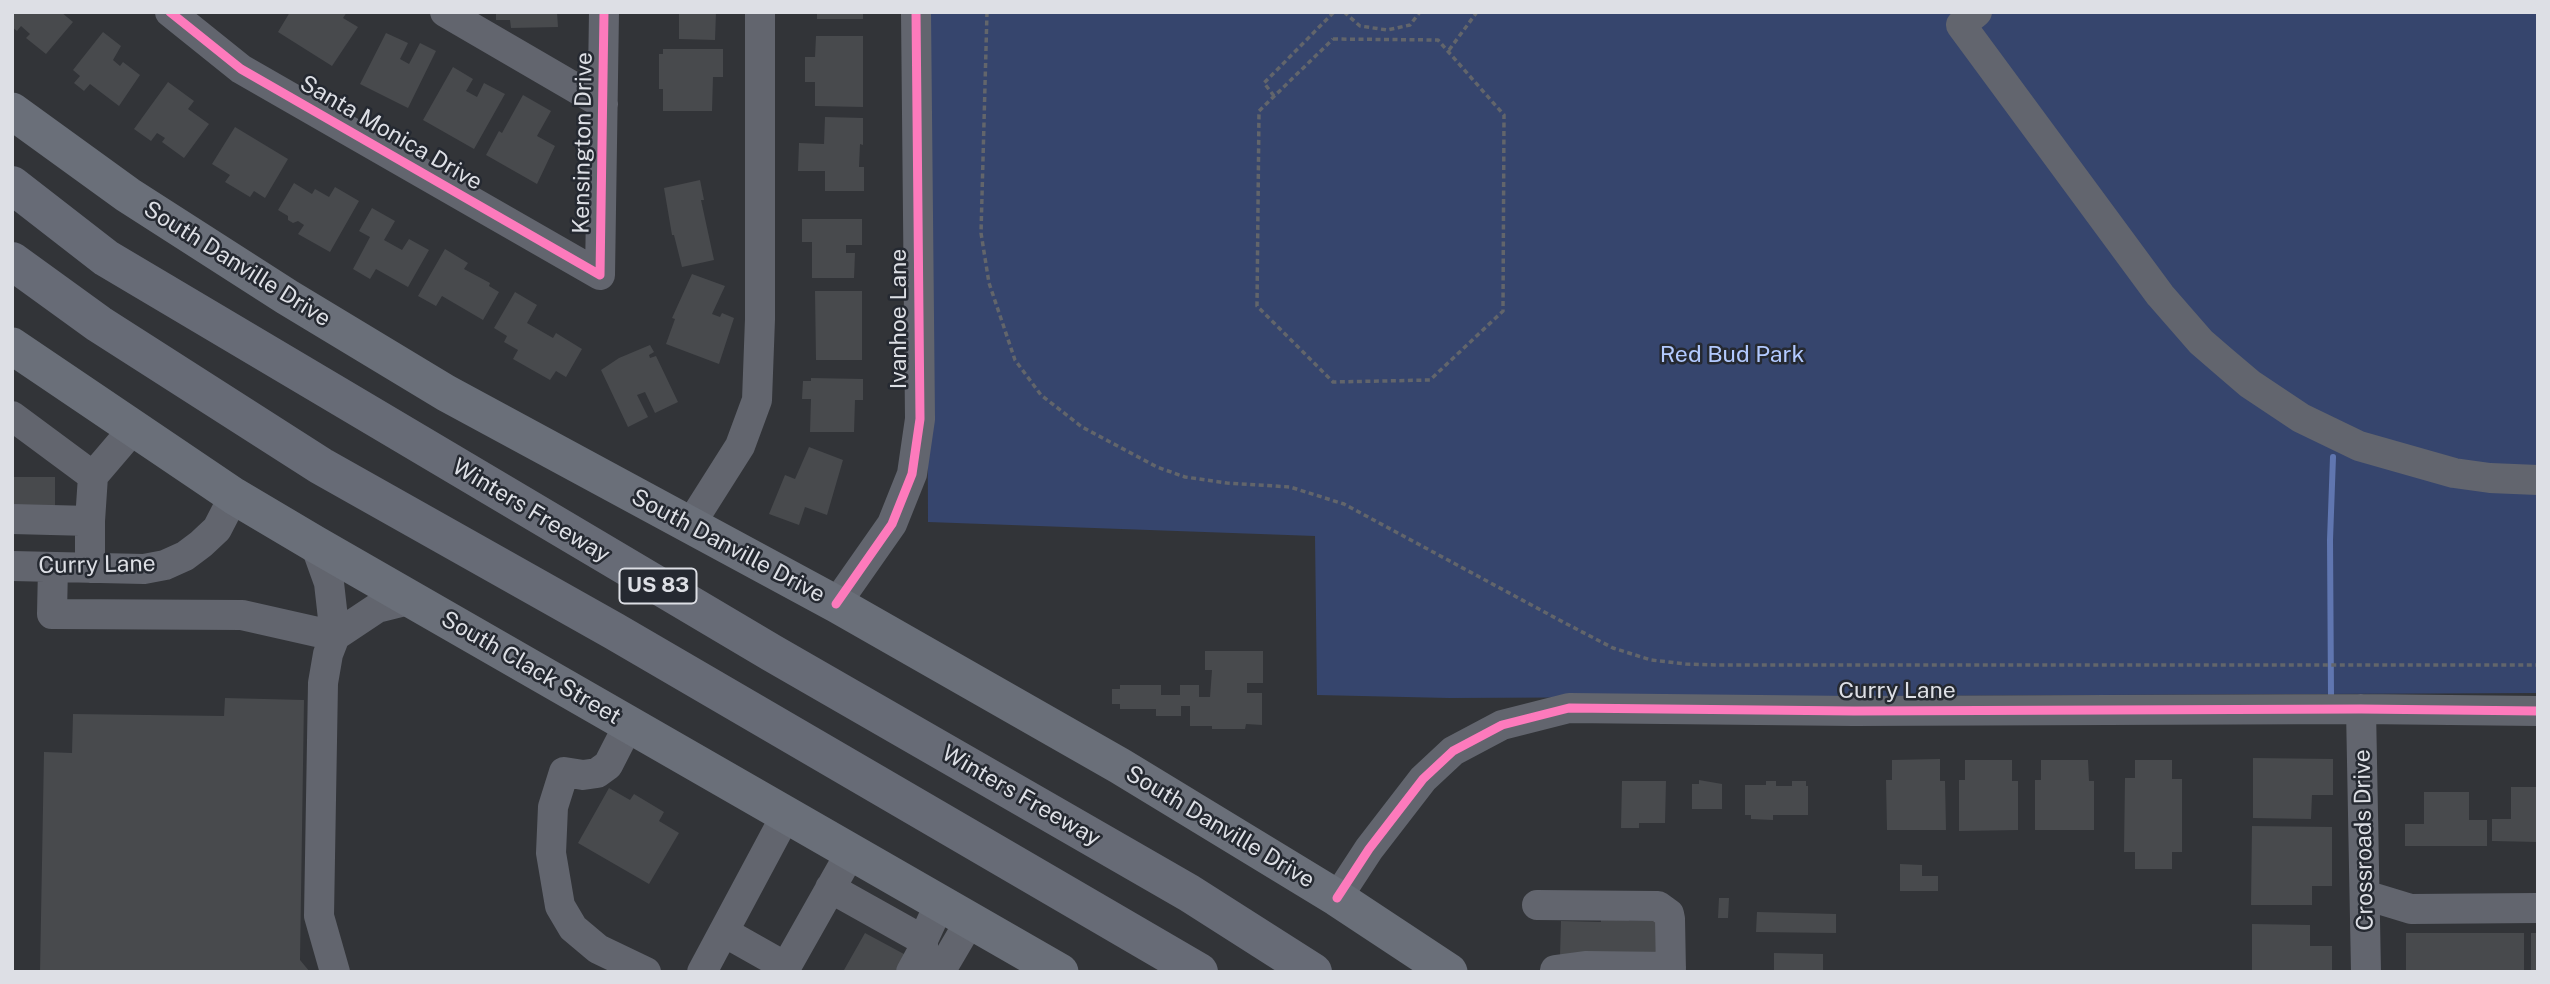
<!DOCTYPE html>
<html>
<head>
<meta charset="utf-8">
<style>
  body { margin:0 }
  #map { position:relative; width:2550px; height:984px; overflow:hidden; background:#323438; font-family:"Public Sans",sans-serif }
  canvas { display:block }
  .frame { position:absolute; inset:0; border:14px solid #dddfe5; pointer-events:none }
</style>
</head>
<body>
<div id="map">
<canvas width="2550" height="984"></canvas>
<div class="frame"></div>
</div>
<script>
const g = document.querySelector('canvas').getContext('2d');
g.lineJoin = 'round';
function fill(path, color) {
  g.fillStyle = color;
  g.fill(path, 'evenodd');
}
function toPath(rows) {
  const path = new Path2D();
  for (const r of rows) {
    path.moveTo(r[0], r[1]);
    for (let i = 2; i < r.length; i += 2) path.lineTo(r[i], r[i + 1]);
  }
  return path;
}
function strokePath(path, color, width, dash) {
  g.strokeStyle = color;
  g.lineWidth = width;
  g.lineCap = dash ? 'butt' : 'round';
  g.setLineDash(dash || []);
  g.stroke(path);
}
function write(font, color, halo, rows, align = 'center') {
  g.font = font + ' "Public Sans",sans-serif';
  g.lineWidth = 5;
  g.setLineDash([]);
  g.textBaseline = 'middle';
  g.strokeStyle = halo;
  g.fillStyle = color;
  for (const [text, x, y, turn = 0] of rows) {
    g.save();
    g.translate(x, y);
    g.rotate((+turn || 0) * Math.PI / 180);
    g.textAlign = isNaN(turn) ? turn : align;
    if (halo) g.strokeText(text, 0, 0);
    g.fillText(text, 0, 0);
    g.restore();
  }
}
fill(toPath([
  [926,12,2538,12,2538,693,1449,698,1317,695,1315,536,928,522]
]), '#36456d');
strokePath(toPath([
  [2331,695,2330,540,2333,457]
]), '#6076b0', 6);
fill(toPath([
  [12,12,61,12,73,22,46,54,26,38,30,34,21,26,17,31,12,27],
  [290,12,347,12,343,18,358,27,332,66,278,32],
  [496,12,557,12,558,27,511,28,510,20,496,20],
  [679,12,716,12,715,40,679,39],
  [817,12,863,12,863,19,817,19],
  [103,32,121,46,113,60,120,66,123,62,140,75,119,106,90,84,84,91,74,83,80,76,73,70],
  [386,33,408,43,400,59,409,64,420,43,436,51,408,108,360,84],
  [816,36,863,36,863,107,815,106,815,82,805,82,805,57,815,57],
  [663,49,723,49,723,77,713,77,712,111,663,111,663,89,659,89,659,54,663,54],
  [453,67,473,79,466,91,477,97,484,83,505,94,474,149,423,120],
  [168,82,194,101,188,109,209,124,184,158,162,142,165,138,157,133,151,141,134,129],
  [523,95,551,111,537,136,555,146,537,184,486,155,499,131,502,133],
  [825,117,863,118,863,145,860,144,859,167,864,167,864,191,825,191,825,171,798,171,799,143,824,144],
  [235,127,288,159,265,198,254,191,250,197,225,182,230,175,212,164],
  [700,180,704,200,701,200,714,260,682,267,674,235,672,235,664,188],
  [294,183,312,194,315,189,329,197,335,187,359,201,330,252,298,234,304,225,298,221,293,223,288,220,288,216,278,210],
  [372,208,395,221,384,240,402,250,409,239,429,250,408,287,376,269,370,279,353,269,370,237,359,231],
  [802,219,862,219,862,245,846,245,846,253,855,253,854,278,812,278,812,242,802,242],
  [445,249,468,263,464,269,490,283,489,286,499,292,483,320,442,296,436,306,418,296],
  [692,274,725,286,712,314,720,317,722,313,734,318,719,364,666,344,675,319,672,318],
  [815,291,862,291,862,360,816,360],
  [515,292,537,305,527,323,553,338,556,333,582,349,566,377,556,371,550,380,513,359,518,350,504,342,507,336,494,328],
  [650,345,654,352,649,355,650,358,656,356,678,402,655,413,645,392,637,395,648,417,628,427,601,370,619,358],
  [811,378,863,379,863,400,855,400,854,432,810,432,811,399,802,399,803,381,811,381],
  [809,447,843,460,827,515,805,507,799,525,769,514,785,475,795,479],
  [12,477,55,477,55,516,12,516],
  [1205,651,1263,651,1263,683,1247,683,1247,693,1262,693,1262,725,1246,724,1245,729,1212,729,1212,726,1190,726,1190,706,1181,706,1181,716,1156,716,1156,709,1120,709,1120,704,1112,704,1112,689,1120,689,1120,685,1161,685,1161,695,1180,695,1180,685,1199,685,1199,697,1210,697,1212,670,1205,670],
  [225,698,304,700,300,960,310,972,40,972,44,752,72,753,73,714,224,716],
  [2253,758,2333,759,2333,795,2312,795,2311,819,2253,818],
  [1940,759,1940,781,1945,781,1946,830,1887,830,1886,780,1892,780,1892,760],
  [1965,760,2012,760,2012,781,2018,781,2018,830,1959,831,1959,780,1965,780],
  [2041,760,2088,760,2089,781,2094,781,2094,830,2035,830,2035,780,2041,780],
  [2135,760,2172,760,2172,779,2182,779,2182,852,2172,852,2172,869,2135,869,2135,852,2124,852,2125,778,2135,778],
  [1699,780,1722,784,1722,809,1692,809,1692,784,1699,784],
  [1622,781,1666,781,1665,823,1639,823,1639,828,1621,828],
  [1766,781,1776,781,1776,786,1792,786,1792,781,1806,781,1806,786,1808,786,1808,815,1773,815,1773,820,1751,819,1751,815,1745,815,1745,785,1766,785],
  [2511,787,2538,787,2538,842,2492,841,2492,819,2511,819],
  [609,788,630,800,634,794,664,812,659,821,679,833,649,884,578,843],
  [2424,792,2469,792,2469,820,2487,820,2487,846,2405,846,2405,824,2424,824],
  [2252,826,2332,827,2332,886,2312,886,2312,905,2251,905],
  [1900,864,1922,865,1922,876,1938,876,1938,891,1900,891],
  [1719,898,1729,898,1728,918,1718,918],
  [1757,912,1836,914,1836,933,1756,932],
  [1601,913,1629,914,1629,921,1664,921,1658,957,1560,956,1561,921,1601,922],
  [2252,924,2310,925,2310,946,2332,946,2332,972,2252,972],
  [865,933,915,960,909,972,844,970],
  [2406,933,2524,933,2524,972,2406,972],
  [2531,933,2538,933,2538,972,2531,972],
  [1774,953,1823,954,1823,972,1774,972]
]), '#484a4d');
strokePath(toPath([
  [987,12,981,233,989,283,1015,360,1041,395,1082,427,1157,467,1185,477,1227,483,1290,487,1344,504,1563,622,1613,648,1651,660,1686,664,1717,665,2538,665],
  [1344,12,1360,26,1387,30,1410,25,1420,12],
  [1333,39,1438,40,1504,115,1503,311,1430,380,1333,382,1257,306,1259,111,1333,39],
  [1449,50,1477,12],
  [1274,96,1264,83,1334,12]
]), '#62656b', 3.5, [5, 3.5]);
strokePath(toPath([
  [170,12,241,69,600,275,604,12],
  [445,12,603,104],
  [1977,12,1961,25,2160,295,2201,342,2223,361,2250,384,2301,418,2359,446,2454,473,2490,478,2538,480],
  [12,416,93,476,90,521,90,568],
  [93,476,134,428],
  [12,519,90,521],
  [690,525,740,446,757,400,760,319,760,12],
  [315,544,329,583,335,636,328,654,323,683,319,916,335,972],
  [12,566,144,569,165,565,185,556,201,544,217,529,234,496],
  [53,567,52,614,242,615,335,636,377,608,409,600],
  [836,604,892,524,912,474,920,419,916,12],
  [2361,709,2366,972],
  [629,724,608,765,597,773,583,775,564,772,553,807,551,853,560,906,573,928,598,949,646,972],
  [830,888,923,940,940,903],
  [2365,895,2411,909,2538,908],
  [1337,898,1369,849,1423,779,1453,751,1502,725,1569,708,1854,711,2361,709,2538,711],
  [1537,905,1658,906,1669,914,1670,919,1671,972],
  [724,932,786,967,851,852],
  [1555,970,1585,966,1671,967],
  [702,972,786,815],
  [911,972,923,950,923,940],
  [940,972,970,921]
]), '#62656e', 30);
strokePath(toPath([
  [12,111,128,195,287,297,446,393,836,604,1120,766,1337,898,1449,972],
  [12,346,234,496,315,544,1060,972]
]), '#6a6f79', 37);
strokePath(toPath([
  [12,185,106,258,772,653,1189,893,1313,972],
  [12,261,99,324,321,466,614,631,1199,972]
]), '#676b76', 38);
strokePath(toPath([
  [170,12,241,69,600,275,604,12],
  [836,604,892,524,912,474,920,419,916,12],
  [1337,898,1369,849,1423,779,1453,751,1502,725,1569,708,1854,711,2361,709,2538,711]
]), '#fd7abc', 9);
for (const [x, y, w] of [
  [658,586,77]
]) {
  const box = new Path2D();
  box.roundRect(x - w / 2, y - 17.5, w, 35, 5);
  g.fillStyle = '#252931';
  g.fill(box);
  strokePath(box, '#dddfe5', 2);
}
write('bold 21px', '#dddfe5', null, [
  ["US 83",658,586]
]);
write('23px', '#dddfe5', '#252931', [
  ["Santa Monica Drive",391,133,30],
  ["Kensington Drive",583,143,-89],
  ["South Danville Drive",237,264,32],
  ["Ivanhoe Lane",899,319,-90],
  ["Winters Freeway",531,511,31],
  ["South Danville Drive",728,546,28],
  ["Curry Lane",97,565,-1],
  ["South Clack Street",531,668,30],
  ["Curry Lane",1897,691],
  ["Winters Freeway",1021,796,30],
  ["South Danville Drive",1220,827,31],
  ["Crossroads Drive",2364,840,-91]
]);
write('23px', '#b3caff', '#252931', [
  ["Red Bud Park",1732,355]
]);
</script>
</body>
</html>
